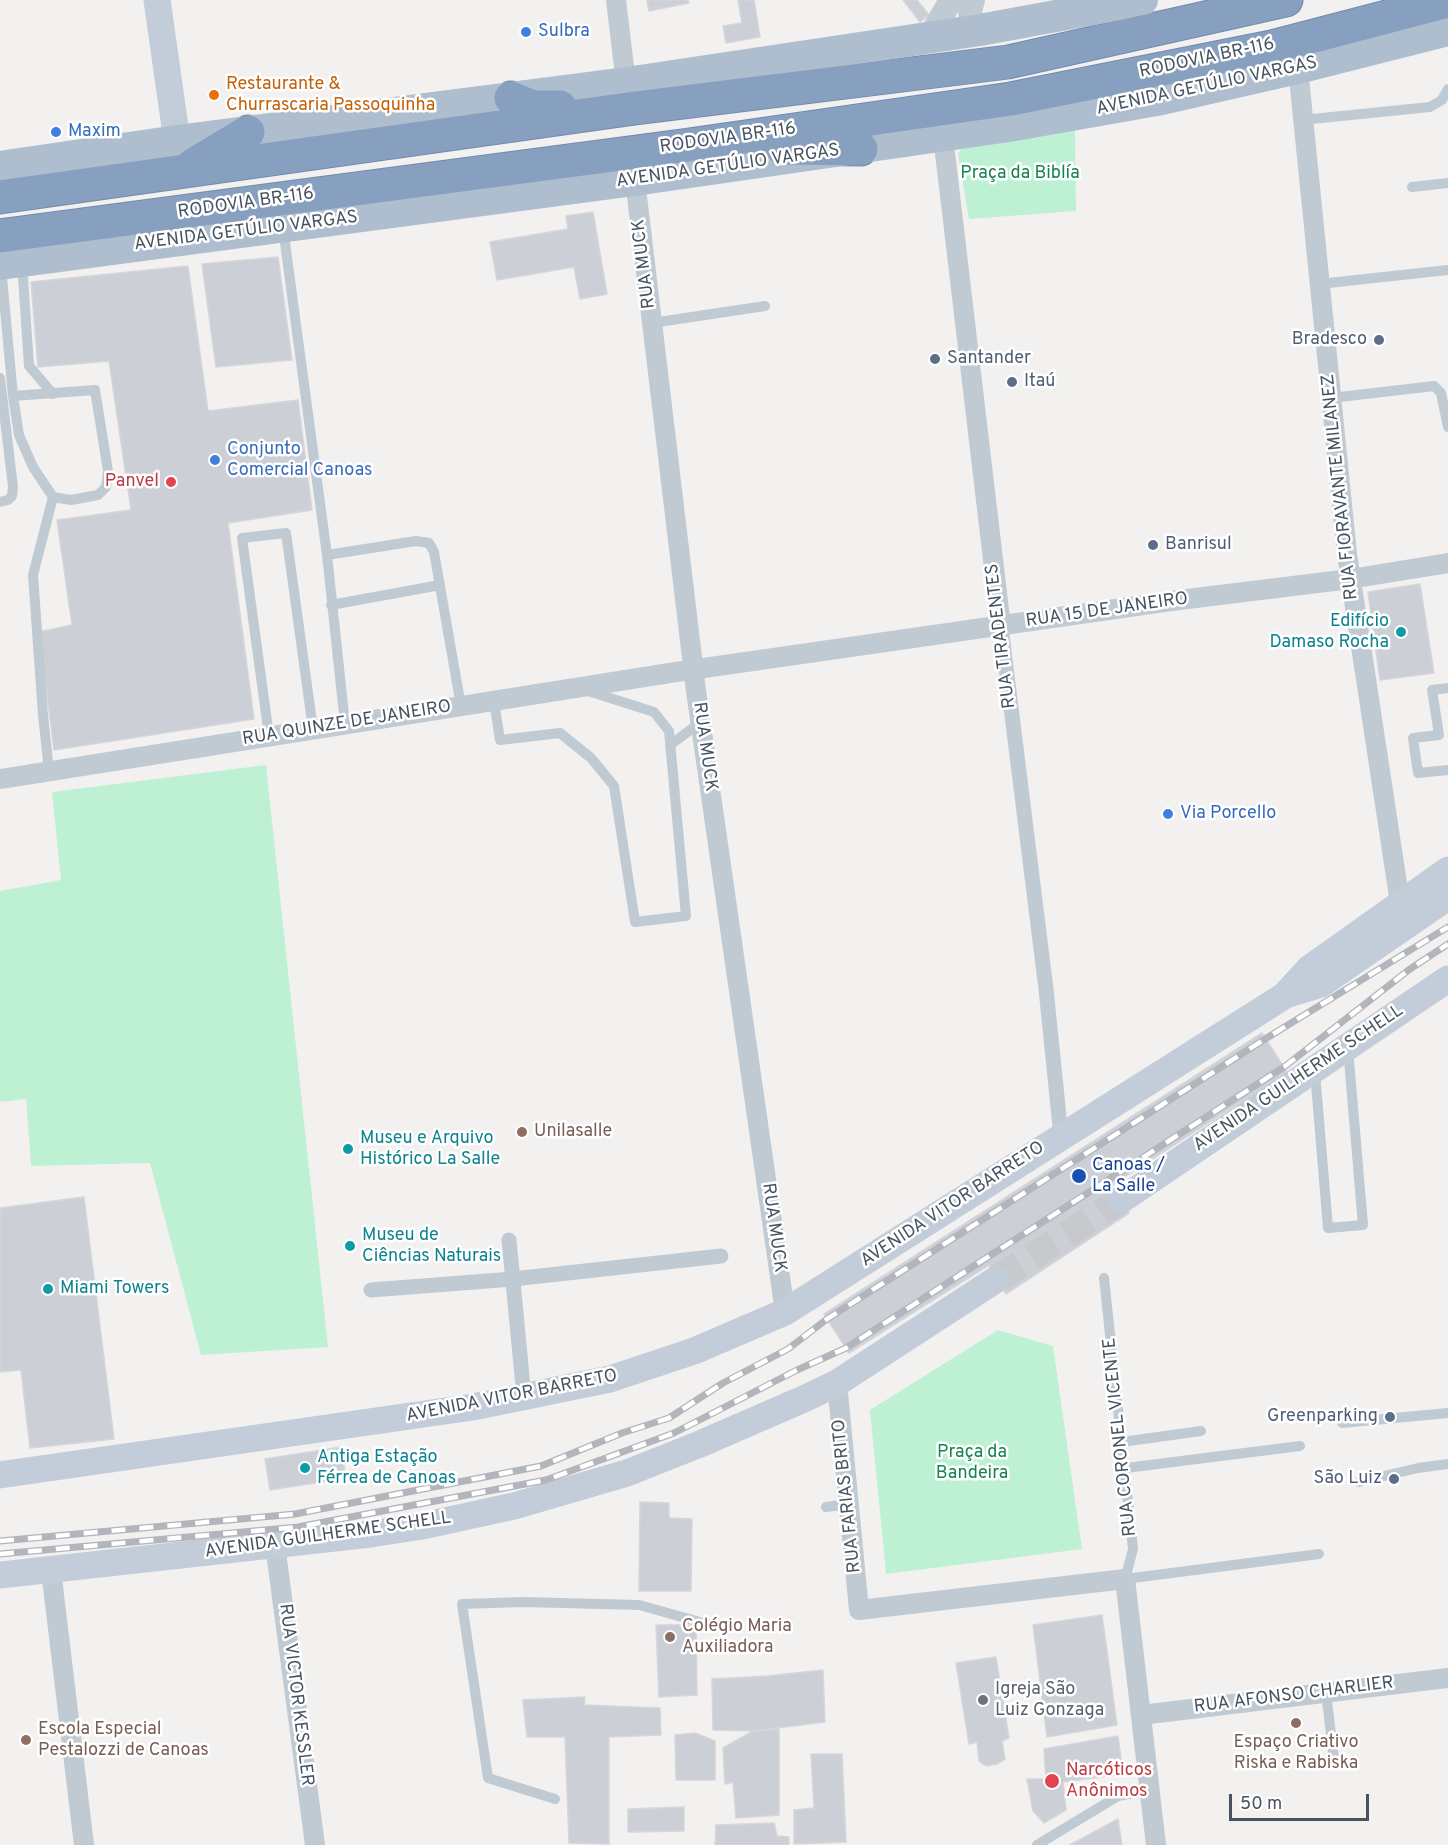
<!DOCTYPE html>
<html>
<head>
<meta charset="utf-8">
<style>
  body { margin:0 }
  #map { position:relative; width:1448px; height:1845px; overflow:hidden; background:#f3f0f0; font-family:Overpass,sans-serif }
  canvas { display:block }
  .scale { position:absolute; left:1229px; top:1794px; width:140px; height:27px; box-sizing:border-box; border:3px solid #47535e; border-top:0; padding-left:8px; font-size:18px; line-height:21px; white-space:nowrap; color:#47535e; -webkit-text-stroke:4px #fff; paint-order:stroke }
</style>
</head>
<body>
<div id="map">
<canvas width="1448" height="1845"></canvas>
<div class="scale">50 m</div>
</div>
<script>
const g = document.querySelector('canvas').getContext('2d');
g.lineJoin = 'round';
function fill(path, color) {
  g.fillStyle = color;
  g.fill(path, 'evenodd');
}
function toPath(rows) {
  const path = new Path2D();
  for (const r of rows) {
    path.moveTo(r[0], r[1]);
    for (let i = 2; i < r.length; i += 2) path.lineTo(r[i], r[i + 1]);
  }
  return path;
}
function strokePath(path, color, width, dash) {
  g.strokeStyle = color;
  g.lineWidth = width;
  g.lineCap = dash ? 'butt' : 'round';
  g.setLineDash(dash || []);
  g.stroke(path);
}
function write(font, color, halo, rows, align = 'center') {
  g.font = font + ' Overpass,sans-serif';
  g.lineWidth = 5;
  g.setLineDash([]);
  g.textBaseline = 'middle';
  g.strokeStyle = halo;
  g.fillStyle = color;
  for (const [text, x, y, turn = 0] of rows) {
    g.save();
    g.translate(x, y);
    g.rotate((+turn || 0) * Math.PI / 180);
    g.textAlign = isNaN(turn) ? turn : align;
    if (halo) g.strokeText(text, 0, 0);
    g.fillText(text, 0, 0);
    g.restore();
  }
}
fill(toPath([
  [1075,127,1076,211,969,219,958,154,965,143],
  [266,765,328,1347,201,1355,150,1163,31,1166,26,1099,0,1102,0,891,61,880,52,792],
  [998,1330,1053,1346,1082,1549,886,1574,870,1410]
]), '#bef1d3');
const building = toPath([
  [647,0,688,0,689,3,649,11,647,0],
  [738,0,754,0,760,37,726,43,723,26,742,23,738,0],
  [903,0,917,0,929,15,920,22,903,0],
  [593,212,607,294,580,299,574,267,497,280,490,242,568,229,566,216,593,212],
  [278,257,292,360,216,367,202,264,278,257],
  [188,266,208,411,298,400,312,510,228,523,254,719,54,750,39,632,72,625,57,520,131,510,109,361,38,367,31,282,188,266],
  [1420,584,1434,673,1380,680,1368,592,1420,584],
  [1262,1033,1287,1072,1112,1185,1129,1213,1006,1294,989,1265,849,1353,824,1314,1262,1033],
  [84,1197,114,1439,30,1448,21,1370,0,1372,0,1208,84,1197],
  [341,1447,346,1478,270,1490,265,1459,341,1447],
  [640,1502,669,1503,669,1518,692,1519,691,1591,639,1591,640,1502],
  [1102,1615,1117,1725,1047,1737,1033,1625,1102,1615],
  [656,1625,696,1625,697,1695,659,1697,656,1625],
  [996,1657,1009,1738,1002,1741,1005,1759,997,1764,986,1766,979,1761,977,1742,969,1744,956,1663,996,1657],
  [823,1670,825,1722,753,1731,713,1730,712,1679,768,1676,823,1670],
  [585,1697,584,1705,660,1708,661,1735,609,1737,609,1844,569,1843,565,1737,527,1737,523,1700,585,1697],
  [779,1729,779,1815,736,1818,733,1782,725,1784,723,1748,753,1731,779,1729],
  [695,1733,715,1741,715,1780,676,1780,675,1735,695,1733],
  [1118,1736,1123,1774,1063,1782,1066,1810,1044,1823,1033,1811,1027,1779,1046,1779,1044,1749,1118,1736],
  [811,1754,842,1754,846,1842,794,1844,794,1810,814,1808,811,1754],
  [684,1807,684,1831,628,1832,628,1809,684,1807],
  [1118,1819,1122,1845,1070,1845,1118,1819],
  [774,1823,777,1836,789,1837,789,1845,715,1845,716,1825,774,1823]
]);
fill(building, '#cccfd5');
strokePath(building, '#d4d6dc', 1.5);
strokePath(toPath([
  [997,1279,1121,1200]
]), '#c8c9cc', 27, [27, 14]);
const motorway = toPath([
  [511,98,533,107,560,107],
  [782,148,861,149],
  [193,165,248,132],
  [0,197,635,108,1008,62,1286,0],
  [0,236,682,146,1011,99,1272,47,1448,1]
]);
strokePath(motorway, '#728bac', 35);
strokePath(toPath([
  [1302,120,1430,107,1442,100,1448,89],
  [1412,187,1448,183],
  [283,228,327,555],
  [22,262,29,366,53,394],
  [1,266,13,396,19,435,33,467,53,497,71,500,98,495,106,487,108,471,95,390,13,396],
  [1319,284,1448,270],
  [652,323,765,306],
  [0,378,13,487,12,496,8,500,0,502],
  [1331,398,1434,386,1441,393,1448,427],
  [331,605,440,585],
  [1448,688,1432,690,1439,735,1413,738,1418,773,1448,770],
  [494,701,500,740,560,733,591,758,614,786,635,922,686,916,669,731,654,712,588,691],
  [345,724,327,555,416,541,429,543,434,552,461,706],
  [269,736,242,538,286,533,313,729],
  [670,745,701,722],
  [49,771,43,715,33,575,53,497],
  [1315,1072,1328,1228,1363,1225,1348,1048],
  [1104,1278,1133,1549,1125,1579,1319,1554],
  [1342,1423,1448,1413],
  [1122,1442,1201,1431],
  [1126,1468,1300,1446],
  [1359,1482,1418,1468,1448,1464],
  [826,1507,849,1504],
  [1326,1693,1334,1759],
  [555,1799,488,1778,462,1604,523,1602,639,1605,718,1627],
  [1037,1845,1118,1796,1149,1790]
]), '#c0cad2', 10);
strokePath(toPath([
  [1001,627,1046,989,1061,1136],
  [509,1240,524,1397],
  [371,1290,513,1279,721,1256]
]), '#c0cad2', 15);
strokePath(toPath([
  [616,0,626,83],
  [1298,68,1347,554,1400,903],
  [943,136,1001,627],
  [635,180,696,691,785,1312],
  [0,779,676,672,1171,601,1350,579,1448,563],
  [837,1383,859,1610,1125,1579,1156,1845],
  [275,1545,315,1845],
  [51,1570,84,1845],
  [1141,1715,1448,1678]
]), '#c0cad2', 20);
strokePath(toPath([
  [973,0,970,11,971,18,980,30],
  [929,38,951,0]
]), '#c0cad2', 24);
strokePath(toPath([
  [157,0,177,141],
  [1288,994,1321,984,1448,897],
  [1121,1200,1448,979],
  [0,1475,473,1407,610,1379,694,1351,785,1312,1284,996,1310,968,1448,870],
  [0,1575,371,1534,422,1526,514,1506,627,1473,700,1444,806,1398,837,1383,997,1279]
]), '#c2cdd9', 27);
strokePath(toPath([
  [0,167,177,141,626,83,980,30,1142,0],
  [0,264,635,180,1009,126,1162,99,1298,68,1448,30]
]), '#afbecf', 32);
strokePath(motorway, '#87a0c0', 33);
const rail = toPath([
  [0,1541,295,1514,541,1466,622,1433,669,1418,723,1383,788,1349,827,1319,1071,1163,1265,1039,1448,927],
  [0,1554,298,1527,546,1480,674,1433,797,1370,846,1348,1284,1067,1410,969,1448,944]
]);
strokePath(rail, '#b2b5bb', 7);
strokePath(rail, '#fff', 4.5, [14]);
for (const [x, y, r, color] of [
  [526,32,6,"#3f7fe0"],
  [214,95,6,"#e8710a"],
  [56,132,6,"#3f7fe0"],
  [1379,340,6,"#5c6f8a"],
  [935,359,6,"#5c6f8a"],
  [1012,382,6,"#5c6f8a"],
  [215,460,6,"#3f7fe0"],
  [171,482,6,"#e0444e"],
  [1153,545,6,"#5c6f8a"],
  [1401,632,6,"#0f9aa8"],
  [1168,814,6,"#3f7fe0"],
  [522,1132,6,"#8d6e63"],
  [348,1149,6,"#0f9aa8"],
  [1079,1176,8,"#1a4fb4"],
  [350,1246,6,"#0f9aa8"],
  [48,1289,6,"#0f9aa8"],
  [1390,1417,6,"#5c6f8a"],
  [305,1468,6,"#0f9aa8"],
  [1394,1479,6,"#5c6f8a"],
  [670,1637,6,"#8d6e63"],
  [983,1700,6,"#6b7280"],
  [1296,1723,6,"#8d6e63"],
  [26,1740,6,"#8d6e63"],
  [1052,1781,8,"#e0444e"]
]) {
  const dot = new Path2D();
  dot.arc(x, y, r, 0, 2 * Math.PI);
  g.fillStyle = color;
  g.fill(dot);
  strokePath(dot, '#fff', 2);
}
write('18px', '#366cbe', '#fff', [
  ["Sulbra",538,32],
  ["Maxim",68,132],
  ["Conjunto",227,450],
  ["Comercial Canoas",227,471],
  ["Via Porcello",1180,814]
], 'left');
write('18px', '#47535e', '#fff', [
  ["RODOVIA BR-116",1207,59,-12],
  ["AVENIDA GETÚLIO VARGAS",1207,87,-12],
  ["RODOVIA BR-116",728,139,-8],
  ["AVENIDA GETÚLIO VARGAS",728,167,-8],
  ["RODOVIA BR-116",246,204,-8],
  ["AVENIDA GETÚLIO VARGAS",246,232,-7],
  ["RUA MUCK",645,264,-97],
  ["RUA FIORAVANTE MILANEZ",1341,487,-96],
  ["RUA 15 DE JANEIRO",1107,611,-8],
  ["RUA TIRADENTES",1002,636,-97],
  ["RUA QUINZE DE JANEIRO",347,724,-9],
  ["RUA MUCK",704,747,82],
  ["AVENIDA GUILHERME SCHELL",1299,1079,-34],
  ["AVENIDA VITOR BARRETO",953,1205,-33],
  ["RUA MUCK",773,1228,82],
  ["AVENIDA VITOR BARRETO",512,1397,-11],
  ["RUA CORONEL VICENTE",1121,1437,-96],
  ["RUA FARIAS BRITO",848,1496,-96],
  ["AVENIDA GUILHERME SCHELL",328,1536,-8],
  ["RUA VICTOR KESSLER",295,1695,83],
  ["RUA AFONSO CHARLIER",1294,1696,-7]
]);
write('18px', '#c56008', '#fff', [
  ["Restaurante &",226,85],
  ["Churrascaria Passoquinha",226,106]
], 'left');
write('18px', '#148350', '#fff', [
  ["Praça da Biblía",1020,174],
  ["Praça da",972,1453],
  ["Bandeira",972,1474]
]);
write('18px', '#4e5e75', '#fff', [
  ["Bradesco",1367,340],
  ["Santander",947,359,"left"],
  ["Itaú",1024,382,"left"],
  ["Banrisul",1165,545,"left"],
  ["Greenparking",1378,1417],
  ["São Luiz",1382,1479]
], 'right');
write('18px', '#be3a42', '#fff', [
  ["Panvel",159,482],
  ["Narcóticos",1066,1771,"left"],
  ["Anônimos",1066,1792,"left"]
], 'right');
write('18px', '#0d838f', '#fff', [
  ["Edifício",1389,622,"right"],
  ["Damaso Rocha",1389,643,"right"],
  ["Museu e Arquivo",360,1139],
  ["Histórico La Salle",360,1160],
  ["Museu de",362,1236],
  ["Ciências Naturais",362,1257],
  ["Miami Towers",60,1289],
  ["Antiga Estação",317,1458],
  ["Férrea de Canoas",317,1479]
], 'left');
write('18px', '#785e54', '#fff', [
  ["Unilasalle",534,1132],
  ["Colégio Maria",682,1627],
  ["Auxiliadora",682,1648],
  ["Escola Especial",38,1730],
  ["Pestalozzi de Canoas",38,1751],
  ["Espaço Criativo",1296,1743,"center"],
  ["Riska e Rabiska",1296,1764,"center"]
], 'left');
write('18px', '#164399', '#fff', [
  ["Canoas /",1092,1166],
  ["La Salle",1092,1187]
], 'left');
write('18px', '#5b616d', '#fff', [
  ["Igreja São",995,1690],
  ["Luiz Gonzaga",995,1711]
], 'left');
</script>
</body>
</html>
